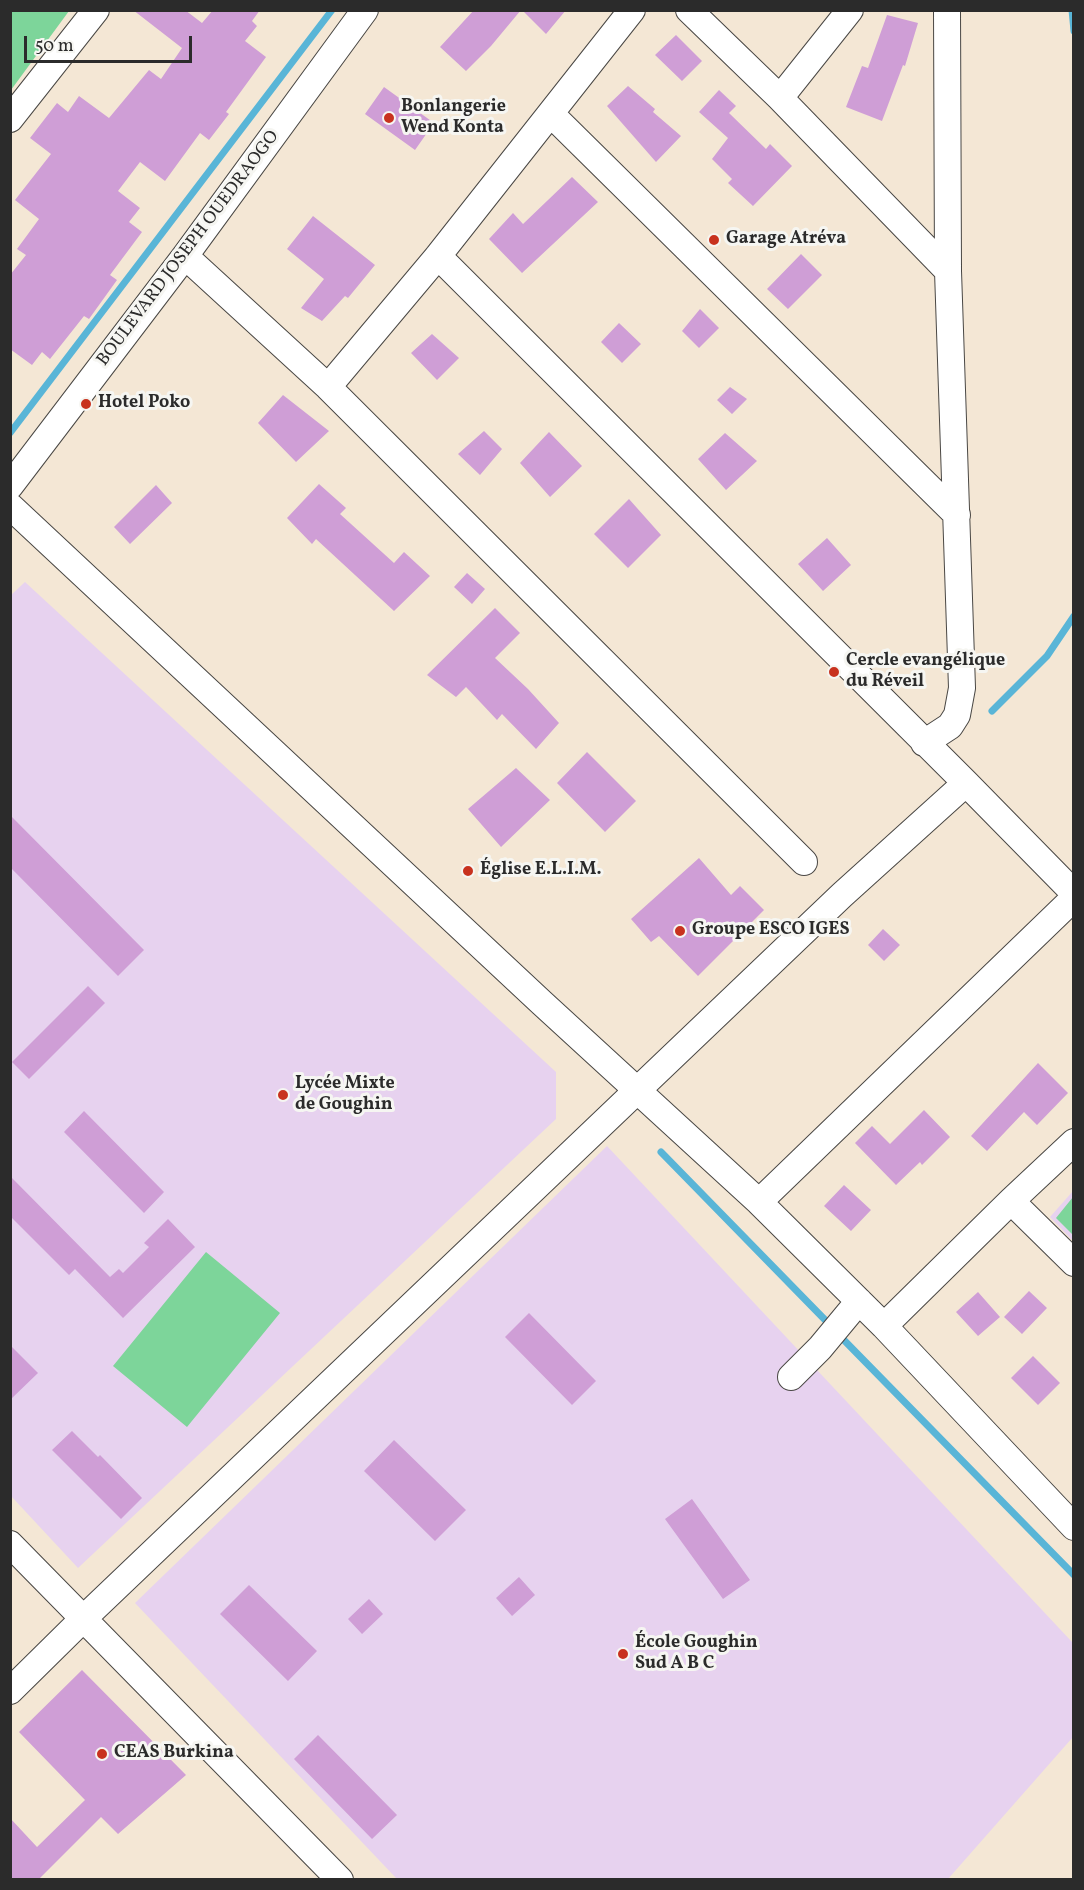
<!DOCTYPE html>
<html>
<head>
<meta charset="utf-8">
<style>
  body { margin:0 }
  #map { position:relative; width:1084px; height:1890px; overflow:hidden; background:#f4e7d5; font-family:Vollkorn,serif }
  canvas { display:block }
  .frame { position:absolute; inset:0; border:12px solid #2b2b2b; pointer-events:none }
  .scale { position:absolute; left:24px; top:36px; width:168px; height:27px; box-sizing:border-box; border:3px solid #2b2b2b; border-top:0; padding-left:8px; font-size:18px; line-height:21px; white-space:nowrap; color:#2b2b2b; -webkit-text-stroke:4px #f6f6f2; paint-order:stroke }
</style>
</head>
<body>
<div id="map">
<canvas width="1084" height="1890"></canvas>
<div class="frame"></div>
<div class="scale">50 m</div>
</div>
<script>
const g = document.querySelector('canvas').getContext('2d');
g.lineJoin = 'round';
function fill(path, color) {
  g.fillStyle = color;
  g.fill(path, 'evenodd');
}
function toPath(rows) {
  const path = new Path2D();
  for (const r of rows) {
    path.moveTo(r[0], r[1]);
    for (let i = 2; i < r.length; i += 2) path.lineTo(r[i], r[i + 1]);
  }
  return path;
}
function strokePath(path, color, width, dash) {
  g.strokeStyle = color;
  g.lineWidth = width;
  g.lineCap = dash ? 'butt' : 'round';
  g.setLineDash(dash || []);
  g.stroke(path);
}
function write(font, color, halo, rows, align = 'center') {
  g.font = font + ' Vollkorn,serif';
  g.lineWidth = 6;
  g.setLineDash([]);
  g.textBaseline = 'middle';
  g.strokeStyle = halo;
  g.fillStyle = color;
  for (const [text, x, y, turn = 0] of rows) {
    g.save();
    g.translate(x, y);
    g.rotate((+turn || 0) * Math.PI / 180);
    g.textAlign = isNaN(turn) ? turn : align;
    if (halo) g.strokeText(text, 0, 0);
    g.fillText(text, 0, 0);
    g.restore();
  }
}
fill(toPath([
  [25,582,556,1072,556,1119,78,1568,11,1496,10,596],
  [607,1146,1073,1643,1073,1737,948,1879,397,1879,135,1603],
  [1073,1191,1073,1241,1050,1217]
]), '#e7d2ef');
fill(toPath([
  [11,10,69,11,11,90,10,11],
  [1073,1197,1073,1235,1056,1218],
  [206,1252,280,1313,187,1427,113,1366]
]), '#7dd59a');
strokePath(toPath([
  [1072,10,1074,31],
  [10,433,332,10],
  [992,711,1047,656,1074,616],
  [661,1152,831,1326],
  [838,1334,1074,1575]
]), '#59b5d7', 7);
fill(toPath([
  [133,10,185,10,202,23,213,10,260,10,252,21,257,26,245,41,266,57,226,112,229,114,209,140,200,133,165,181,140,162,118,191,140,208,129,222,142,232,110,275,117,280,89,319,84,316,50,359,42,352,32,365,10,349,10,275,26,255,17,249,39,219,15,200,51,154,30,138,57,103,68,112,79,96,109,118,149,70,161,79,182,48],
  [474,10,521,10,491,46,466,71,440,47],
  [522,10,566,10,546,34],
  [887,15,918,23,905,66,903,65,882,121,846,107,862,66,868,68],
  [676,35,702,61,682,81,655,55],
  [628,86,655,109,653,112,681,136,656,162,607,106],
  [384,87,434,123,415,150,365,114],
  [719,90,736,106,729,113,766,149,770,144,792,166,753,206,728,183,732,179,712,159,728,138,699,112],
  [572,177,598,202,522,273,489,239,513,213,523,224],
  [313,216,375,265,348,298,345,296,322,321,301,308,324,279,287,249],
  [801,254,822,275,788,309,767,289],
  [700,309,719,328,699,348,682,331],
  [619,323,641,344,622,363,601,342],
  [432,334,459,358,437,380,411,353],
  [730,387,747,399,732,414,717,400],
  [283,395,329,431,296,462,258,423],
  [484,431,502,449,480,475,458,454],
  [549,432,582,466,550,497,520,463],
  [725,433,757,461,726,490,698,459],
  [319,484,346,508,340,514,394,563,404,552,430,576,394,611,316,539,312,544,287,518],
  [156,485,172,503,130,544,114,527],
  [629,499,661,535,628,568,594,534],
  [827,538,851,565,823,591,798,564],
  [467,573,485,589,472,604,454,587],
  [495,608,520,633,495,658,528,689,559,723,536,749,502,714,497,720,466,687,456,697,427,675],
  [587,752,636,801,605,832,557,783],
  [516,768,550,800,501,847,468,809],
  [10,815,144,950,118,976,10,867],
  [699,858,731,895,740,886,764,910,698,976,659,936,651,942,631,919],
  [883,929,900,945,884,961,868,945],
  [88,986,105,1003,29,1079,12,1062],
  [1038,1063,1068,1093,1037,1125,1024,1112,987,1151,971,1136],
  [924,1110,950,1137,922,1165,920,1162,896,1185,855,1143,872,1126,890,1144],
  [84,1111,164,1192,144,1213,64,1132],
  [10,1176,110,1277,119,1269,123,1273,149,1247,144,1243,168,1219,195,1247,123,1318,75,1269,69,1275,10,1216],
  [844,1185,871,1210,851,1231,824,1206],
  [1029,1291,1047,1308,1022,1334,1004,1317],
  [978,1292,1000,1317,978,1336,956,1312],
  [529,1313,596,1381,572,1405,505,1337],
  [10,1345,38,1373,10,1400],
  [1033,1356,1060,1383,1038,1405,1011,1378],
  [72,1431,98,1457,100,1455,142,1498,121,1519,52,1450],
  [394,1440,466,1510,435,1541,364,1471],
  [692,1499,750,1580,723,1599,665,1519],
  [519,1577,535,1595,512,1616,496,1598],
  [249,1585,317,1651,288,1681,220,1614],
  [369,1599,383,1614,362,1634,348,1619],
  [82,1670,186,1775,118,1834,101,1817,38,1880,10,1880,10,1818,37,1847,85,1800,19,1732],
  [318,1735,397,1815,372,1839,294,1759]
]), '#cf9ed6');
const minor = toPath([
  [689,10,780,98,948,271],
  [780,98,850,10],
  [551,114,957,515],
  [10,119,96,10],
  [185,256,328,387,804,862],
  [438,256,966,783,1074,893],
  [328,387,438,256,632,10],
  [10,486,185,256,365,10],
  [10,506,542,1003,759,1202,884,1326,1074,1527],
  [924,743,950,726,957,715,962,688,948,271,947,10],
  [1011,1201,1074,1263],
  [759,1202,1074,898],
  [884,1326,1011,1201,1074,1142],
  [791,1377,820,1348,859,1301],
  [10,1544,340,1880],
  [10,1691,84,1618,842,895,966,783]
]);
strokePath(minor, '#494744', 28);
strokePath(minor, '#fff', 26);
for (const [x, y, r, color] of [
  [389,118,6,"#c8321e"],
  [714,240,6,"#c8321e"],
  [86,404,6,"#c8321e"],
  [834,672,6,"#c8321e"],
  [468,871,6,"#c8321e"],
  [680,931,6,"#c8321e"],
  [283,1095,6,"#c8321e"],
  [623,1654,6,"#c8321e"],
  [102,1754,6,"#c8321e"]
]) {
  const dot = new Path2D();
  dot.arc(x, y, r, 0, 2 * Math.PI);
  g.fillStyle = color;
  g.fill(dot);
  strokePath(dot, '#f6f6f2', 2);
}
write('bold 18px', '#2b2b2b', '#f6f6f2', [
  ["Bonlangerie",401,108],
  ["Wend Konta",401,129],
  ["Garage Atréva",726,240],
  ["Hotel Poko",98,404],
  ["Cercle evangélique",846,662],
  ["du Réveil",846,683],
  ["Église E.L.I.M.",480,871],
  ["Groupe ESCO IGES",692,931],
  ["Lycée Mixte",295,1085],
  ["de Goughin",295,1106],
  ["École Goughin",635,1644],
  ["Sud A B C",635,1665],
  ["CEAS Burkina",114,1754]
], 'left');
write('18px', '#2b2b2b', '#f6f6f2', [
  ["BOULEVARD JOSEPH OUEDRAOGO",189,249,-53]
]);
</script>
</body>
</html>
